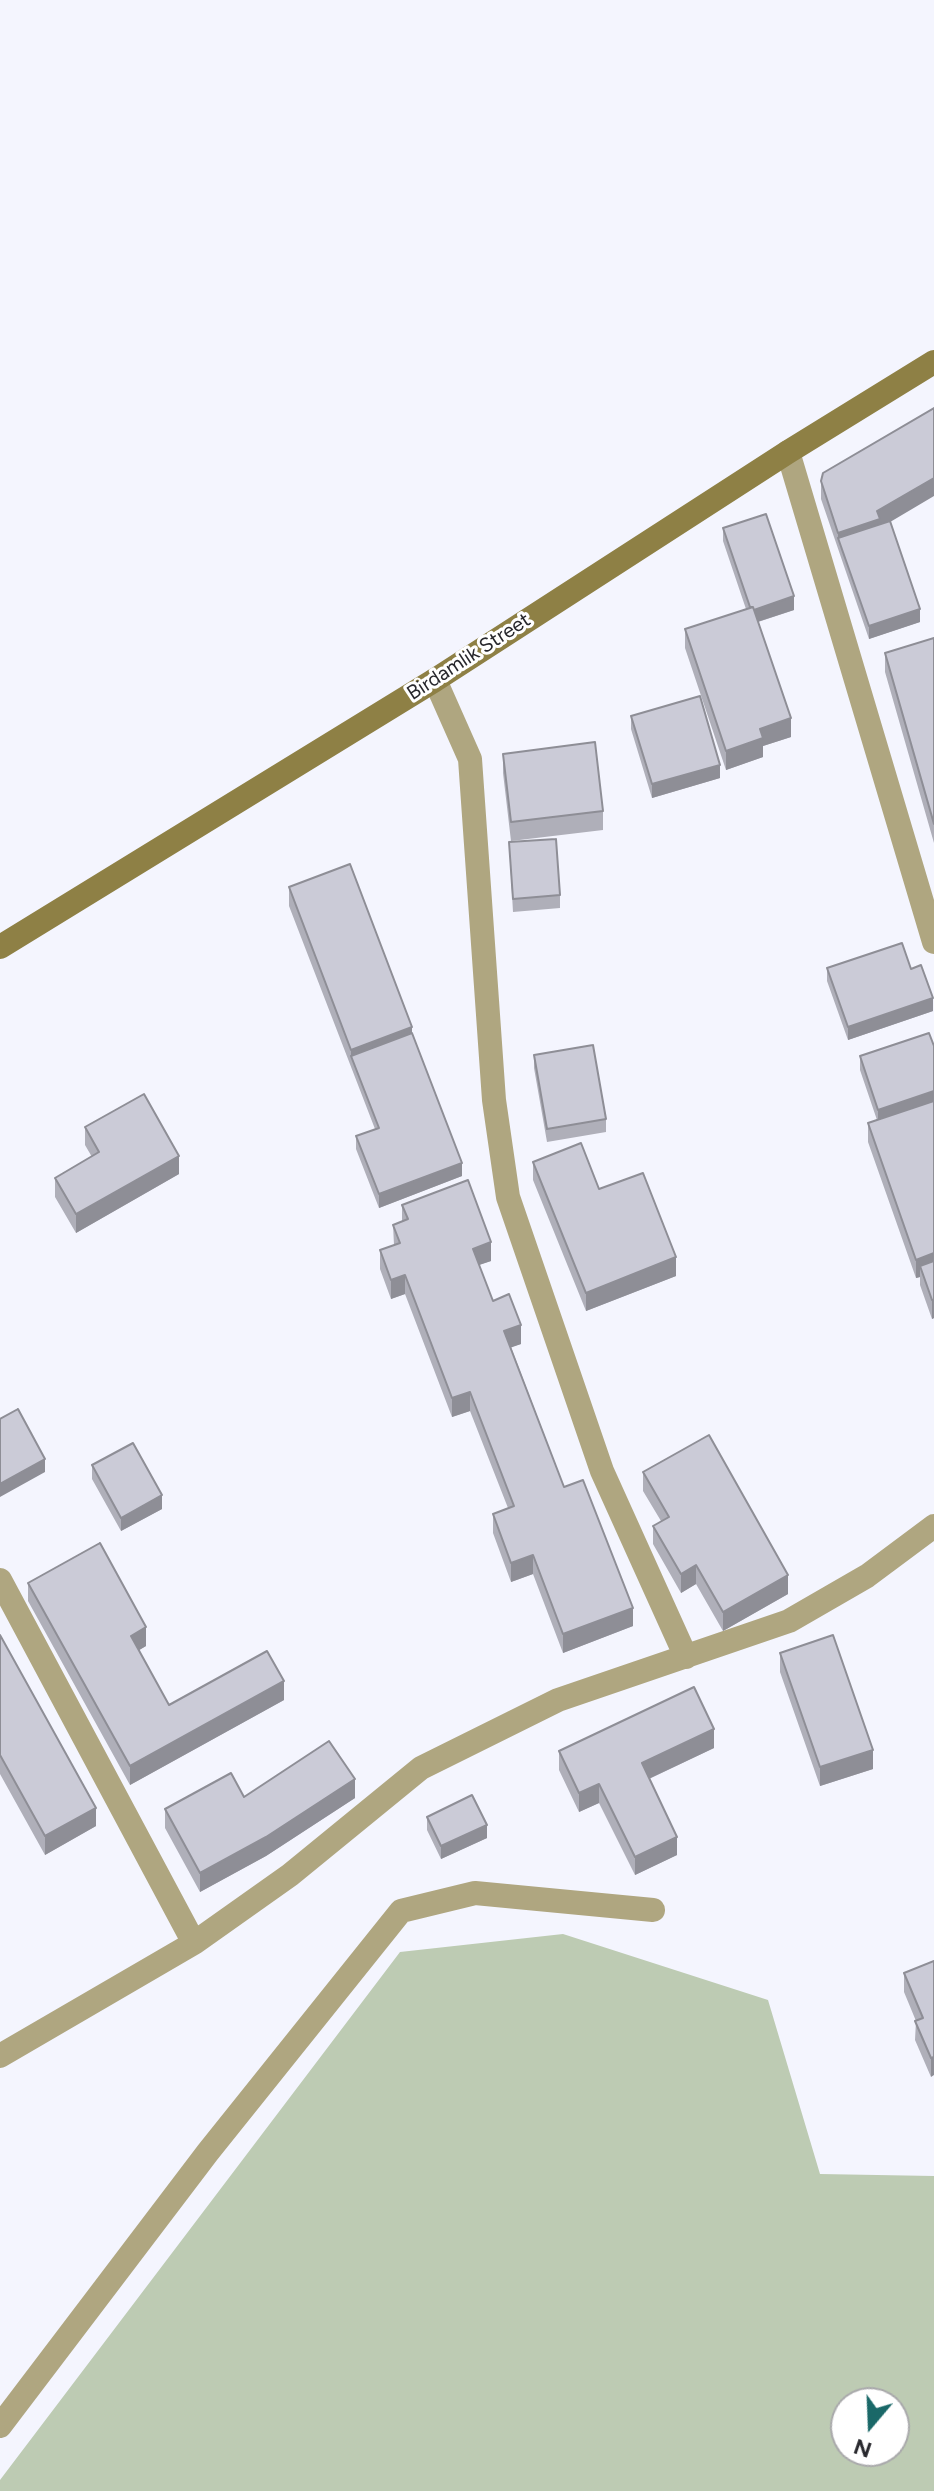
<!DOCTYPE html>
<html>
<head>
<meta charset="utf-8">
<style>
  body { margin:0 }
  #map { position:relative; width:934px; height:2491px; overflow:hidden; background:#f4f5fe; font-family:Figtree,sans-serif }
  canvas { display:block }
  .north { position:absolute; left:830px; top:2387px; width:80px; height:80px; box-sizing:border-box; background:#fff; border:2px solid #a9a9ab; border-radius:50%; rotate:199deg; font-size:22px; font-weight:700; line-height:32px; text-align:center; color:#28282d }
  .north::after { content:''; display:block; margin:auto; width:28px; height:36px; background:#1a6868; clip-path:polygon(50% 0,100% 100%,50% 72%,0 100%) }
</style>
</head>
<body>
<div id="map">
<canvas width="934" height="2491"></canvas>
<div class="north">N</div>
</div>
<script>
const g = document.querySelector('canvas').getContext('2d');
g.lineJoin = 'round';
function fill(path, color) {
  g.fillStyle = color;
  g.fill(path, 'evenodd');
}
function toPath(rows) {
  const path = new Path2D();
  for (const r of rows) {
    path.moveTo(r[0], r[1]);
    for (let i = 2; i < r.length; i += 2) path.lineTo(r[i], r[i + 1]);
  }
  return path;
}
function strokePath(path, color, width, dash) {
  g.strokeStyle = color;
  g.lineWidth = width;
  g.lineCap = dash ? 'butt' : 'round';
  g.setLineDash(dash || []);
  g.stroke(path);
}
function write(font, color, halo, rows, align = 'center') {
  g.font = font + ' Figtree,sans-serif';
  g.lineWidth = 6;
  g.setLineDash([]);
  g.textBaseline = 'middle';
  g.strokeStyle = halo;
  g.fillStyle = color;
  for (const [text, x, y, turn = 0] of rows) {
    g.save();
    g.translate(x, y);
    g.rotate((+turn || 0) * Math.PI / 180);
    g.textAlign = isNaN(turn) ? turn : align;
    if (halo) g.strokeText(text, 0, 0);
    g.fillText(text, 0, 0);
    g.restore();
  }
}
fill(toPath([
  [563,1934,768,2000,820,2174,934,2176,934,2491,0,2491,0,2480,400,1952],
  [846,2403,894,2403,894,2451,846,2451]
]), '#bdcbb3');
strokePath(toPath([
  [788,452,934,942],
  [435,680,470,759,494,1100,508,1197,602,1471,686,1657],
  [0,1580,194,1943,0,2056],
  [194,1943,290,1875,421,1768,558,1700,789,1621,867,1576,934,1526],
  [0,2426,208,2152,401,1911,475,1893,653,1910]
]), '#afa680', 24);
strokePath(toPath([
  [0,947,435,680,788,452,934,362]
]), '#8e8045', 24);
fill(toPath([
  [821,481,890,522,920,622,869,639,821,499],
  [723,528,794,610,758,622,791,737,763,746,763,757,726,770,685,648,685,629,746,609,723,541],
  [934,638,934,843,885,672,885,653],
  [631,716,720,778,652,798,631,729],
  [503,754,603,811,603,830,511,841,503,773],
  [509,842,560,895,560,908,513,912],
  [289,887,412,1033,462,1176,379,1208,356,1149,356,1136,375,1129,289,906],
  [827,968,911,969,933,1011,848,1040,827,981],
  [934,1046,934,1318,932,1319,920,1285,920,1277,916,1278,868,1142,868,1123,877,1120,860,1070,860,1056],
  [534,1055,606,1119,606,1132,547,1142,534,1068],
  [85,1127,179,1174,76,1233,55,1197,55,1178,92,1157,85,1145],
  [533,1162,599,1189,676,1276,586,1311,533,1180],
  [402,1205,491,1261,479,1265,493,1301,521,1344,511,1347,564,1487,633,1626,563,1653,533,1574,511,1582,493,1533,493,1514,508,1508,470,1411,452,1417,405,1294,391,1299,380,1269,380,1250,394,1245,393,1225,402,1222],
  [92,1465,162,1509,121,1531,92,1479],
  [643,1472,788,1594,723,1631,696,1584,681,1593,653,1544,653,1526,661,1521,643,1491],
  [28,1583,146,1646,139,1650,169,1705,284,1700,130,1785,28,1601],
  [0,1635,96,1826,45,1855,0,1774],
  [780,1653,873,1769,820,1786,780,1672],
  [714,1748,649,1779,677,1855,635,1875,599,1803,579,1812,559,1770,559,1751],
  [244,1797,355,1798,266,1856,200,1892,165,1828,165,1809],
  [427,1817,487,1838,441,1859,427,1830],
  [934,1961,931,2077,915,2040,916,2021,904,1992,904,1973]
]), '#afafb9');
fill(toPath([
  [934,478,934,496,880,528,838,538,838,533],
  [794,596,794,610,751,624,751,611],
  [920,609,920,622,869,639,869,626],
  [791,718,791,737,763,746,763,757,726,770,726,751,760,729],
  [720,765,720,778,652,798,652,784],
  [933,998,933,1011,848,1040,848,1027],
  [412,1027,412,1046,351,1056,351,1050],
  [934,1091,934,1104,878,1123,878,1110],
  [179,1156,179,1174,76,1233,76,1214],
  [462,1163,462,1176,379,1208,379,1194],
  [491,1242,491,1261,473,1267,473,1249],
  [934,1253,934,1272,920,1266,920,1277,916,1278,916,1260],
  [676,1257,676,1276,586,1311,586,1293],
  [405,1275,405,1294,391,1299,391,1280],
  [932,1300,934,1300,934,1318,932,1319],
  [521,1325,521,1344,504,1350,504,1331],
  [470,1392,470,1411,452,1417,452,1398],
  [45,1459,45,1472,0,1497,0,1484],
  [162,1495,162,1509,121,1531,121,1518],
  [533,1555,533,1574,511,1582,511,1563],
  [696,1565,696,1584,681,1593,681,1574],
  [788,1575,788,1594,723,1631,723,1612],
  [633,1608,633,1626,563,1653,563,1634],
  [146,1627,146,1646,131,1655,131,1636],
  [284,1681,284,1700,130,1785,130,1766],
  [714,1729,714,1748,642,1782,642,1763],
  [873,1750,873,1769,820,1786,820,1767],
  [355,1779,355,1798,266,1856,200,1892,200,1873],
  [599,1784,599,1803,579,1812,579,1793],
  [96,1808,96,1826,45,1855,45,1836],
  [487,1825,487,1838,441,1859,441,1846],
  [677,1837,677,1855,635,1875,635,1857],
  [934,2057,934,2075,931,2077,931,2058]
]), '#8e8e96');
const building = toPath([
  [934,408,934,478,877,511,880,519,838,533,821,481,823,473,934,408],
  [766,514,794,596,754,610,753,607,750,607,723,528,766,514],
  [890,521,920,609,869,626,838,538,890,521],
  [753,607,791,718,760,729,763,738,726,751,685,629,753,607],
  [934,638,934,824,885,653,934,638],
  [700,696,720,765,652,784,631,716,700,696],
  [595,742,603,811,511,822,503,754,595,742],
  [556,839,560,895,513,899,509,842,556,839],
  [350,864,412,1027,351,1050,289,887,350,864],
  [902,943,911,969,921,965,933,998,848,1027,827,968,902,943],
  [412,1033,462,1163,379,1194,356,1136,379,1128,351,1056,412,1033],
  [929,1033,934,1046,934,1091,878,1110,860,1056,929,1033],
  [593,1045,606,1119,547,1129,534,1055,593,1045],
  [144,1094,179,1156,76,1214,55,1178,99,1152,85,1127,144,1094],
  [934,1101,934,1253,916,1260,868,1123,934,1101],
  [581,1143,599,1189,643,1173,676,1257,586,1293,533,1162,581,1143],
  [468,1180,491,1242,473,1249,493,1301,509,1294,521,1325,504,1331,564,1487,583,1480,633,1608,563,1634,533,1555,511,1563,493,1514,514,1506,470,1392,452,1398,405,1275,391,1280,380,1250,400,1243,393,1225,408,1219,402,1205,468,1180],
  [934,1261,934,1300,932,1300,920,1266,934,1261],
  [18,1409,45,1459,0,1484,0,1419,18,1409],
  [709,1435,788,1575,723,1612,696,1565,681,1574,653,1526,669,1517,643,1472,709,1435],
  [133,1443,162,1495,121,1518,92,1465,133,1443],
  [100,1543,146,1627,131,1636,169,1705,267,1651,284,1681,130,1766,28,1583,100,1543],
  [0,1635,96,1808,45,1836,0,1755,0,1635],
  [833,1635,873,1750,820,1767,780,1653,833,1635],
  [694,1687,714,1729,642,1763,677,1837,635,1857,599,1784,579,1793,559,1751,694,1687],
  [329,1741,355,1779,266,1837,200,1873,165,1809,231,1773,244,1797,329,1741],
  [472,1795,487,1825,441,1846,427,1817,472,1795],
  [934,1961,934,2057,931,2058,915,2021,923,2018,904,1973,934,1961]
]);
fill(building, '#cbcbd7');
strokePath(building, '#8e8e96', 2);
write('20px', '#28282d', '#fff', [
  ["Birdamlik Street",469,657,-33]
]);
</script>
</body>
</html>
